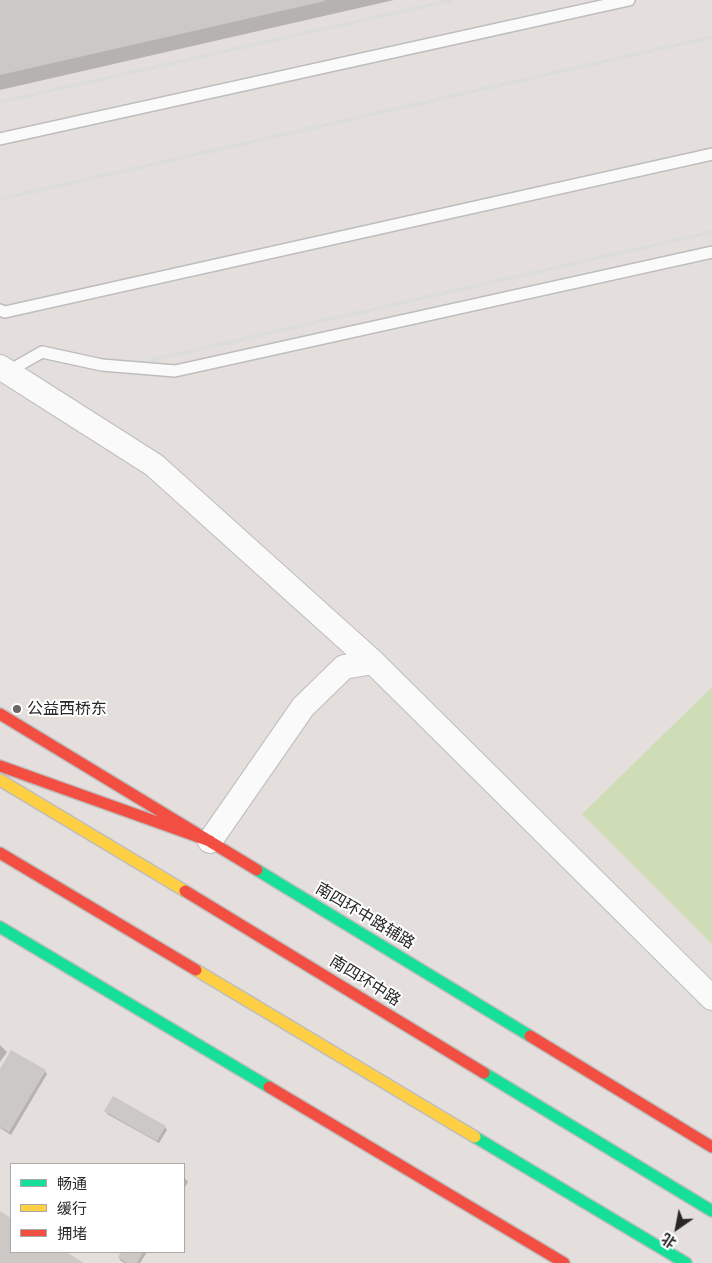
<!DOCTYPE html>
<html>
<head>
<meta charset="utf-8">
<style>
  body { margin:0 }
  #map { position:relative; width:712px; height:1263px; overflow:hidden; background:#e4dfdc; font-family:Cabin,"Noto Sans SC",sans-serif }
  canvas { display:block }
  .legend { position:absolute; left:10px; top:1163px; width:175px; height:90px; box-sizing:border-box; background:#fff; border:1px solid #a9a9a9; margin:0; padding:6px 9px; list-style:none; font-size:15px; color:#272727 }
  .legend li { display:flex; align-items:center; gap:10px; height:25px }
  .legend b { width:25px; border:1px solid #a9a9a9 }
  .north { position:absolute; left:652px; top:1203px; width:50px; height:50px; -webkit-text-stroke:4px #fff; paint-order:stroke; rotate:213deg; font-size:14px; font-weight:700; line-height:20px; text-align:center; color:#272727 }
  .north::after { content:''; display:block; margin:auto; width:18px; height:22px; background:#272727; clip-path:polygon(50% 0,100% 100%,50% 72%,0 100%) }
</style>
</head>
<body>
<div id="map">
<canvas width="712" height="1263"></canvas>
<ul class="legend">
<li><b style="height:6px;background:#16e098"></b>畅通</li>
<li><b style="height:6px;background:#ffcf43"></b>缓行</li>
<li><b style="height:6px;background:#f24e42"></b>拥堵</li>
</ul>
<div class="north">北</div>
</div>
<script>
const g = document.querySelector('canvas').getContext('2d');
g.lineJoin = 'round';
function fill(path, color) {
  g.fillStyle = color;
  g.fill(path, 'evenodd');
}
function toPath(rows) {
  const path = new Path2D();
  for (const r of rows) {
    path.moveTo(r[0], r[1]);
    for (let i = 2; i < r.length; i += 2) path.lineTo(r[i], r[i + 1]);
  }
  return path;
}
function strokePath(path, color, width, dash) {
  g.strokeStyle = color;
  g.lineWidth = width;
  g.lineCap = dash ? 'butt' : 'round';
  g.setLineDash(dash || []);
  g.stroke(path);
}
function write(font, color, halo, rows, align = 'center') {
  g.font = font + ' Cabin,"Noto Sans SC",sans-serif';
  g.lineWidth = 4;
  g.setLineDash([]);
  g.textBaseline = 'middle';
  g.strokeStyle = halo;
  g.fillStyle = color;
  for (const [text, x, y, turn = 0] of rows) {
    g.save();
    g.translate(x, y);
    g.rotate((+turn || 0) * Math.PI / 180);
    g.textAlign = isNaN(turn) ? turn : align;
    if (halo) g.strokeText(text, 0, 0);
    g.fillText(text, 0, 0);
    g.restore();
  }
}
fill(toPath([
  [712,687,712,944,582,814]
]), '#cfddb7');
fill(toPath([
  [0,0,394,0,0,90],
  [0,1045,7,1052,0,1062],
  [0,1071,45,1071,47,1074,11,1135,0,1128],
  [106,1111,165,1127,167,1130,159,1143,107,1114],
  [184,1177,188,1182,184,1189],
  [0,1213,11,1220,11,1252,63,1252,82,1263,0,1263],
  [123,1252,147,1252,140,1263,125,1263,121,1261,119,1258]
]), '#0003');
fill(toPath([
  [0,0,325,0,325,1,0,75],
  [11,1050,46,1070,9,1132,0,1127,0,1069],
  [113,1096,166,1126,157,1141,104,1111],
  [0,1211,11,1218,11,1252,66,1252,84,1263,0,1263],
  [121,1252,143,1252,137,1263,127,1263,118,1257]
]), '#cbc8c6');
const lane = toPath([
  [0,139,629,0],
  [0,310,5,312,712,154],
  [7,372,42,352,102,365,175,371,712,252]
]);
const street = toPath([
  [0,367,154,465,373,662],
  [210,841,303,707,344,667,373,662,712,998]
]);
const fast = toPath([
  [257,870,530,1036],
  [0,927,269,1087],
  [484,1073,712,1211],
  [475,1137,686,1263]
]);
const slow = toPath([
  [0,780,185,891],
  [196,970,475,1137]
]);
const jam = toPath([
  [0,714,257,870],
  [0,766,210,841],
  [0,853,196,970],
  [185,891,484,1073],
  [530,1036,712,1147],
  [269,1087,564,1263]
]);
strokePath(lane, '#bebdbe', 14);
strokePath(street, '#bebdbe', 26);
strokePath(fast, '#bebdbe', 14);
strokePath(slow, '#bebdbe', 14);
strokePath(jam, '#bebdbe', 14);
strokePath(lane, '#fbfafa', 11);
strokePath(street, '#fbfafa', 24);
strokePath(fast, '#16e098', 11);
strokePath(slow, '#ffcf43', 11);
strokePath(jam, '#f24e42', 11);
strokePath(toPath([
  [0,102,452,0],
  [0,199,712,37],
  [151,360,712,232]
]), '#dcdcdd', 4);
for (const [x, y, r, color] of [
  [17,709,5,"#696766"]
]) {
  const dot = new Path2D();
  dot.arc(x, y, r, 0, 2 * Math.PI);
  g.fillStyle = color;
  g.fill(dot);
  strokePath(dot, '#fff', 2);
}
write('16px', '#272727', '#fff', [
  ["公益西桥东",27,709]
], 'left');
write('16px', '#272727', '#fff', [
  ["南四环中路辅路",365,916,31],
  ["南四环中路",365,981,32]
]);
</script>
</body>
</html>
